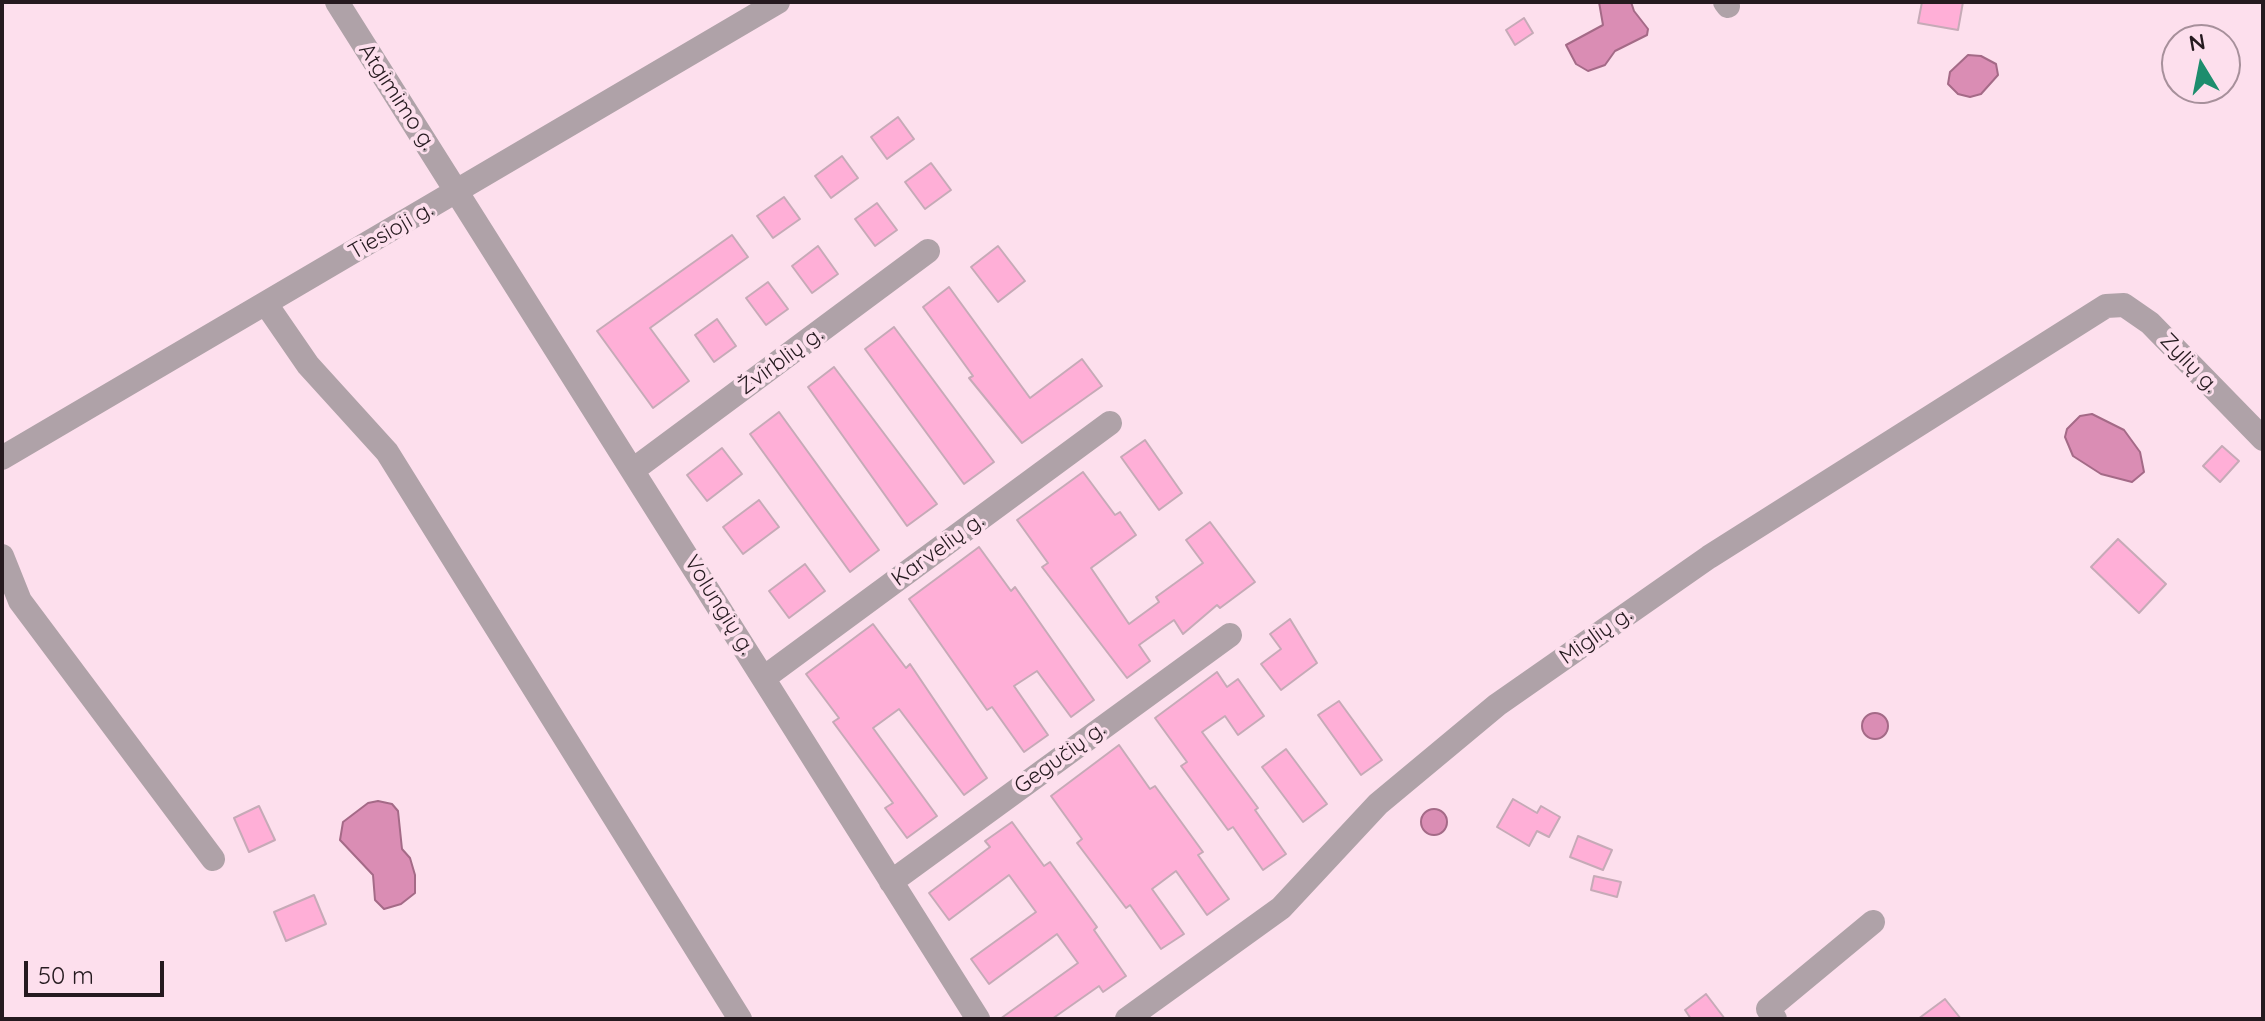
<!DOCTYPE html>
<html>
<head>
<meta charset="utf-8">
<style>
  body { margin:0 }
  #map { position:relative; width:2265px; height:1021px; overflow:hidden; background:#fddfed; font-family:Quicksand,sans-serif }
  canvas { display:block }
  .frame { position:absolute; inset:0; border:4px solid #251a1f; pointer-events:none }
  .north { position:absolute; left:2161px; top:24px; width:80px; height:80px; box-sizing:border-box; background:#fddfed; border:2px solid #a7909b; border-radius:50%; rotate:350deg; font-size:22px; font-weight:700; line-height:32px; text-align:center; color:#251a1f }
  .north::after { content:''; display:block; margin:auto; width:28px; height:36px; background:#1d8d6d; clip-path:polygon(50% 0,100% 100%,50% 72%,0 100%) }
  .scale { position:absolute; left:24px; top:961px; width:140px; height:36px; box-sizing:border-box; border:4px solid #251a1f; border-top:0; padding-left:10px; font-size:24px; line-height:28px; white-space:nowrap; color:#251a1f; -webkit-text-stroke:6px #fddfed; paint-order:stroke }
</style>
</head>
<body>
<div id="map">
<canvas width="2265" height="1021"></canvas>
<div class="frame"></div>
<div class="north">N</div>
<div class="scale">50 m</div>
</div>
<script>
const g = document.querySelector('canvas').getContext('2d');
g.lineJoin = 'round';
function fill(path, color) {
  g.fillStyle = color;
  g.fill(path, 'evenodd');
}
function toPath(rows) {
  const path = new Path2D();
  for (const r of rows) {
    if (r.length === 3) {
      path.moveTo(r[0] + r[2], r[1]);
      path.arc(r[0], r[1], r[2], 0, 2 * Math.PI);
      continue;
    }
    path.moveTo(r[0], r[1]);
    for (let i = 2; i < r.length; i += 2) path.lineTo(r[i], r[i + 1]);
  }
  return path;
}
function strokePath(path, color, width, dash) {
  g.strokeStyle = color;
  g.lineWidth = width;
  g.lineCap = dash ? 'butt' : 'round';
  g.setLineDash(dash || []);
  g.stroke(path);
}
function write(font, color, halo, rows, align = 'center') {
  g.font = font + ' Quicksand,sans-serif';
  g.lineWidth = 8;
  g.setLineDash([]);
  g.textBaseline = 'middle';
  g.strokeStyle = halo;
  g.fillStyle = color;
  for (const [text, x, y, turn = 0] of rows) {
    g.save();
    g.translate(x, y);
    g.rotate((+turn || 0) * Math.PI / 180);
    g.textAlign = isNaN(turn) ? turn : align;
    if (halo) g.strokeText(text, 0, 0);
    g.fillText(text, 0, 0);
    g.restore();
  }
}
const water = toPath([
  [1599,2,1631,2,1634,11,1648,29,1647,35,1615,51,1605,65,1588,71,1576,64,1566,45,1603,25,1599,2],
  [1968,55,1981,56,1996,64,1998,75,1981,94,1970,97,1958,94,1948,84,1950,72,1968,55],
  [2092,414,2124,430,2140,452,2144,472,2132,482,2101,474,2073,456,2065,437,2067,429,2080,416,2092,414],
  [1875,726,13],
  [378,801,392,804,398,811,402,849,410,858,415,875,415,893,401,904,384,909,375,900,373,875,340,840,343,822,368,803,378,801],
  [1434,822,13]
]);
fill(water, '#da8db4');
strokePath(water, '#a46a87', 2);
const building = toPath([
  [1922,2,1963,2,1958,30,1918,23,1922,2],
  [1524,18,1533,33,1515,45,1506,30,1524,18],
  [898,117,914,139,887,159,871,137,898,117],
  [842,156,858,178,831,198,815,176,842,156],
  [931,163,951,190,925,209,905,182,931,163],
  [784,197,800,219,773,238,757,216,784,197],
  [877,203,897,230,875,246,855,219,877,203],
  [732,235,748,257,650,328,689,381,653,408,597,331,732,235],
  [818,246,838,274,812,293,792,266,818,246],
  [998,246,1025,281,998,302,971,267,998,246],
  [768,282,788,309,766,325,746,298,768,282],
  [949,287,1030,398,1082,359,1102,386,1022,443,969,378,973,376,923,307,949,287],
  [717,319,736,346,714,362,695,335,717,319],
  [894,327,994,462,964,484,865,349,894,327],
  [834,367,937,504,907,526,808,387,834,367],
  [779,412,879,550,850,572,750,434,779,412],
  [1145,440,1182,493,1159,510,1121,457,1145,440],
  [2222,446,2239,461,2220,482,2203,466,2222,446],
  [722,448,742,474,707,501,687,475,722,448],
  [1083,472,1115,515,1120,512,1136,535,1091,568,1129,624,1159,602,1156,597,1203,563,1186,540,1210,522,1255,582,1220,608,1217,605,1183,634,1174,620,1139,645,1150,661,1127,678,1042,567,1048,563,1017,520,1083,472],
  [759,500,779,527,743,554,723,527,759,500],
  [2118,539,2166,584,2139,613,2091,567,2118,539],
  [979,547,1011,591,1015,587,1094,700,1071,717,1037,671,1014,686,1048,735,1024,752,992,707,987,710,909,599,979,547],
  [805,564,825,591,789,618,769,591,805,564],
  [1290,619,1317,663,1281,690,1261,664,1281,649,1270,634,1290,619],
  [873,624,906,668,910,664,987,778,964,795,899,709,873,728,937,816,907,838,885,808,893,803,833,722,839,718,806,674,873,624],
  [1217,672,1227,687,1238,679,1264,716,1238,735,1225,716,1202,732,1258,808,1255,810,1286,854,1263,870,1233,827,1228,830,1181,766,1187,762,1155,718,1217,672],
  [1339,701,1382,760,1361,775,1318,715,1339,701],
  [1119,745,1150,789,1155,786,1203,852,1198,855,1229,899,1207,915,1176,871,1152,889,1184,934,1161,949,1130,905,1126,908,1077,843,1082,839,1051,796,1119,745],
  [1286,749,1327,804,1303,822,1262,767,1286,749],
  [1513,799,1537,813,1541,806,1560,817,1549,837,1537,831,1529,846,1497,827,1513,799],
  [259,806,275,840,249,852,234,818,259,806],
  [1012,822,1044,866,1050,862,1097,927,1094,930,1126,976,1103,992,1099,986,1052,1019,1000,1019,1078,963,1057,934,989,984,971,959,1036,912,1009,875,949,920,929,893,990,847,985,841,1012,822],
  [1578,836,1612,850,1603,870,1570,857,1578,836],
  [1594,876,1621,882,1617,897,1591,890,1594,876],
  [314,895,326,924,286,941,274,912,314,895],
  [1706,994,1725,1019,1691,1019,1685,1010,1706,994],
  [1945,999,1961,1019,1918,1019,1945,999]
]);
fill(building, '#ffafd7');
strokePath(building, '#c6aab7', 2);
strokePath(toPath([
  [337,2,978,1019],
  [1725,2,1728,6],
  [266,304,308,365,387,452,740,1019],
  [2,458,778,2],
  [633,470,928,251],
  [2,556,20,601,213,859],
  [765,677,1110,423],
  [891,882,1230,635],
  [1127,1019,1281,908,1378,804,1497,705,1709,557,2106,306,2124,305,2150,323,2263,439],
  [1775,1019,1768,1009,1873,922]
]), '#afa2a8', 24);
write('22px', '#251a1f', '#fddfed', [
  ["Atgimimo g.",397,97,57],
  ["Tiesioji g.",391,231,-30],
  ["Žvirblių g.",781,361,-36],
  ["Zylių g.",2189,363,46],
  ["Karvelių g.",938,550,-36],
  ["Volungių g.",719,605,58],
  ["Miglių g.",1596,636,-35],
  ["Gegučių g.",1060,758,-36]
]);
</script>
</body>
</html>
